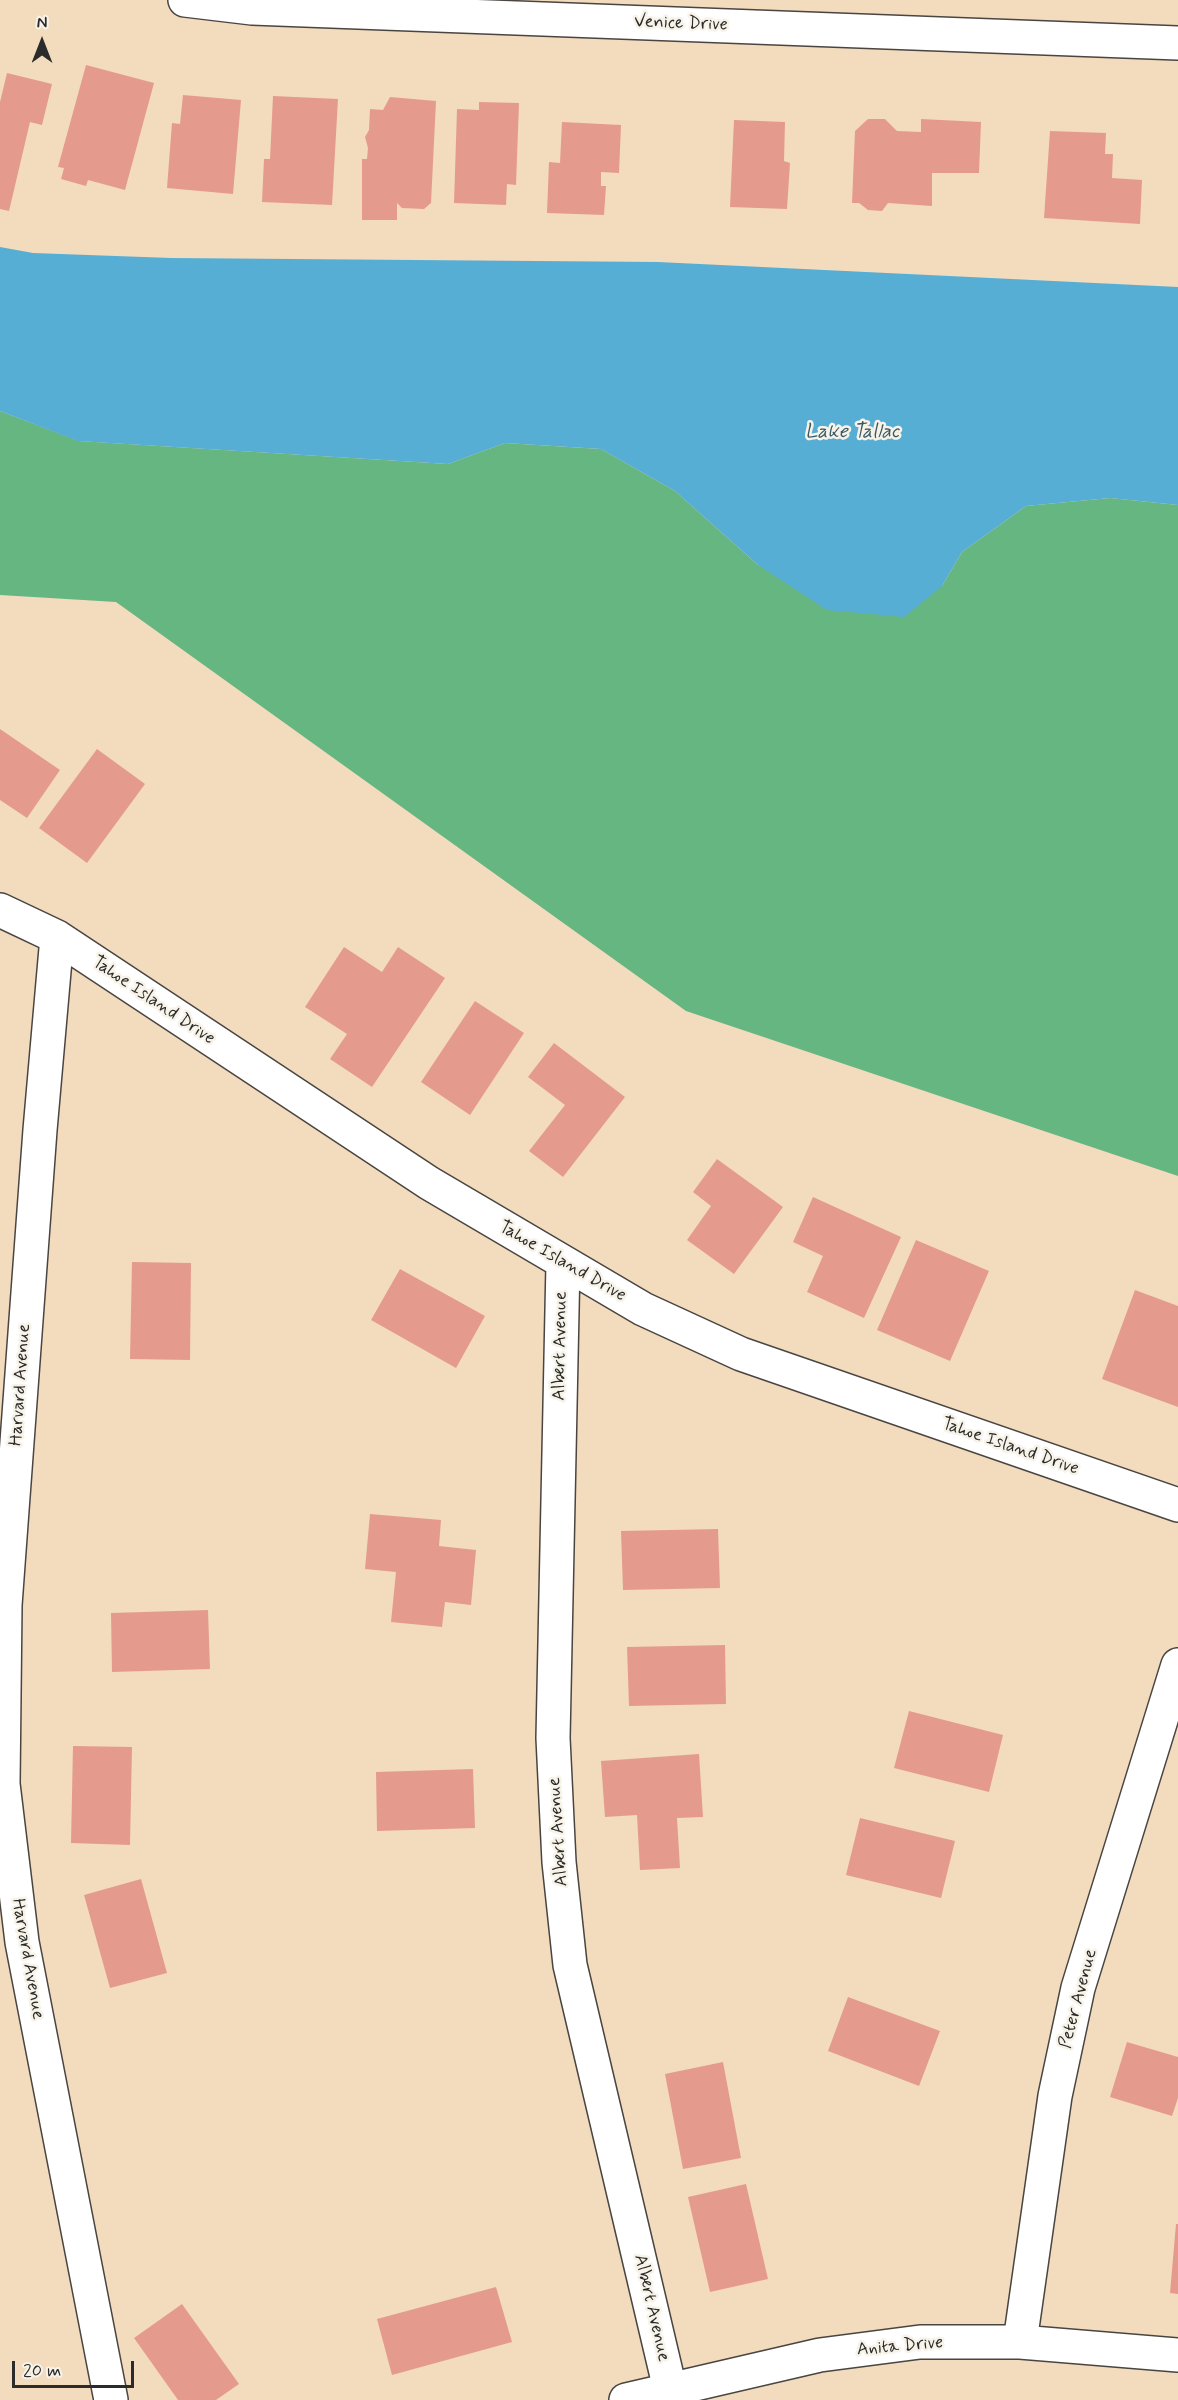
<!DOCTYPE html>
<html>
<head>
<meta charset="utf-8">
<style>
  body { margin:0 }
  #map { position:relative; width:1178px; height:2400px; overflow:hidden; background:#f3dbbe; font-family:Mynerve,sans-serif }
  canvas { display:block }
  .north { position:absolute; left:12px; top:12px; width:60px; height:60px; -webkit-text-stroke:4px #f7f3e8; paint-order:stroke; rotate:0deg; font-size:16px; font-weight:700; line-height:24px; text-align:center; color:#2b2b2b }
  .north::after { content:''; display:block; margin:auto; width:21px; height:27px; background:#2b2b2b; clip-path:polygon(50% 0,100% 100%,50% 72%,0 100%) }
  .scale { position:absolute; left:12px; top:2361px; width:122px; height:27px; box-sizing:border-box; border:3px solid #2b2b2b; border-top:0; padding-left:8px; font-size:18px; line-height:21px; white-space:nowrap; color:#2b2b2b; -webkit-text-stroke:4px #f7f3e8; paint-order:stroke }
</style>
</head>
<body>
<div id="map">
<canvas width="1178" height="2400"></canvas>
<div class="north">N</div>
<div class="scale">20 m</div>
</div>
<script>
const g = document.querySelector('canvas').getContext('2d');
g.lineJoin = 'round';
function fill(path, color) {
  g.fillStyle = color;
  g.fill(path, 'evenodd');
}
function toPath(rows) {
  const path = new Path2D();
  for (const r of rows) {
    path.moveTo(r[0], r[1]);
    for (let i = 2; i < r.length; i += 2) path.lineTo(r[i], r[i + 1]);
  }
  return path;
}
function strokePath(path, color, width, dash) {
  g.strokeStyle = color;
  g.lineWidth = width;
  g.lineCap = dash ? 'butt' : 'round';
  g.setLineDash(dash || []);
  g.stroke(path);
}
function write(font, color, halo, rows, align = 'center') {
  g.font = font + ' Mynerve,sans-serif';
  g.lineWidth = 5;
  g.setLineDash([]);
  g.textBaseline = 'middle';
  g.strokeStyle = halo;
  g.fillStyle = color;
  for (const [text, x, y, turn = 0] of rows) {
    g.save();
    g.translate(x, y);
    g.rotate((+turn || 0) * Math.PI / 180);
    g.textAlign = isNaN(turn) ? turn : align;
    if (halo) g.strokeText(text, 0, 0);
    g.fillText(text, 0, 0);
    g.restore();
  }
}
fill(toPath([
  [0,411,79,441,448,464,505,443,601,449,675,491,758,565,942,586,962,552,1026,506,1110,498,1178,505,1178,1176,686,1011,116,602,0,595]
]), '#66b681');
fill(toPath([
  [0,247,33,253,171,258,658,262,1178,287,1178,505,1110,498,1026,506,962,552,942,586,904,617,827,610,758,565,675,491,601,449,505,443,448,464,78,441,0,411]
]), '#57aed4');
fill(toPath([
  [86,65,154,83,125,190,88,180,86,186,61,179,64,168,58,167],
  [7,73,52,84,42,125,30,122,9,211,0,209,0,102],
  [183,95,241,100,233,194,167,188,172,123,180,124],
  [273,96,338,99,332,205,262,202,264,159,270,159],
  [390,97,436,101,431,203,424,209,402,208,397,203,397,220,362,220,362,159,367,159,368,148,365,137,369,130,370,109,383,110],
  [479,102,519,103,516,185,507,184,506,205,454,203,457,109,479,110],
  [868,119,885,119,897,131,921,132,921,119,981,122,979,173,932,173,932,206,888,203,882,211,868,210,859,203,852,203,855,131],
  [734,120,785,122,784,161,790,163,787,209,730,207],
  [562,122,621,125,619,173,601,172,601,186,606,186,604,215,547,213,549,162,560,163],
  [1050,131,1106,133,1105,154,1113,154,1112,178,1142,180,1140,224,1044,218],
  [0,729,60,770,27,818,0,800],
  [97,749,145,784,87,863,39,828],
  [344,947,382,972,398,947,445,978,372,1087,330,1059,347,1034,305,1007],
  [475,1001,524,1033,470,1115,421,1082],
  [554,1043,625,1097,563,1177,529,1151,565,1105,528,1077],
  [717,1159,783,1207,734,1274,687,1240,711,1206,693,1192],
  [813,1197,901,1237,864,1318,807,1292,823,1256,793,1242],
  [916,1240,989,1271,950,1361,877,1330],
  [132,1262,191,1263,190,1360,130,1359],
  [400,1269,485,1316,456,1368,371,1320],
  [1135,1290,1178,1306,1178,1407,1102,1379],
  [370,1514,441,1520,439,1546,476,1550,471,1605,445,1602,442,1627,391,1622,396,1572,365,1569],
  [718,1529,720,1588,623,1590,621,1531],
  [208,1610,210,1669,112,1672,111,1613],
  [725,1645,726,1704,629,1706,627,1647],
  [909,1711,1003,1735,989,1792,894,1768],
  [73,1746,132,1747,130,1845,71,1843],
  [699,1754,703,1817,677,1818,680,1868,640,1870,637,1815,605,1817,601,1761],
  [473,1769,475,1828,377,1831,376,1772],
  [860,1818,955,1841,941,1898,846,1875],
  [141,1879,167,1973,110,1988,84,1895],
  [848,1997,940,2031,919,2086,828,2051],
  [1127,2042,1178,2057,1178,2098,1172,2116,1110,2097],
  [723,2062,741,2158,683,2169,665,2074],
  [746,2184,768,2279,710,2292,688,2197],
  [1176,2224,1178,2224,1178,2294,1170,2293],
  [496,2287,512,2342,392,2375,377,2319],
  [182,2304,239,2384,216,2400,178,2400,134,2338]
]), '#e49b8e');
const minor = toPath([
  [185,0,252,8,1178,43],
  [0,910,57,937,429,1183,643,1309,741,1354,1178,1505],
  [57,937,40,1130,5,1605,3,1784,22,1942,111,2400],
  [563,1263,553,1738,559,1862,570,1965,670,2389],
  [1020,2342,1055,2096,1078,1988,1178,1665],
  [626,2400,820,2355,920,2342,1020,2342,1178,2355]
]);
strokePath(minor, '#494541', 36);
strokePath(minor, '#fff', 33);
write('18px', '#2b2b2b', '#f7f3e8', [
  ["Venice Drive",681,24,2],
  ["Tahoe Island Drive",153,1001,34],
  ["Tahoe Island Drive",562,1262,30],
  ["Albert Avenue",561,1346,-89],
  ["Harvard Avenue",21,1385,-86],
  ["Tahoe Island Drive",1010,1447,19],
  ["Albert Avenue",559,1832,-94],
  ["Harvard Avenue",27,1959,80],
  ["Peter Avenue",1079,1999,-75],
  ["Albert Avenue",651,2308,77],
  ["Anita Drive",900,2347,-5]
]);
write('italic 20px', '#3a5966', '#f7f3e8', [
  ["Lake Tallac",852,433]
]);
</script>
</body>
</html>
